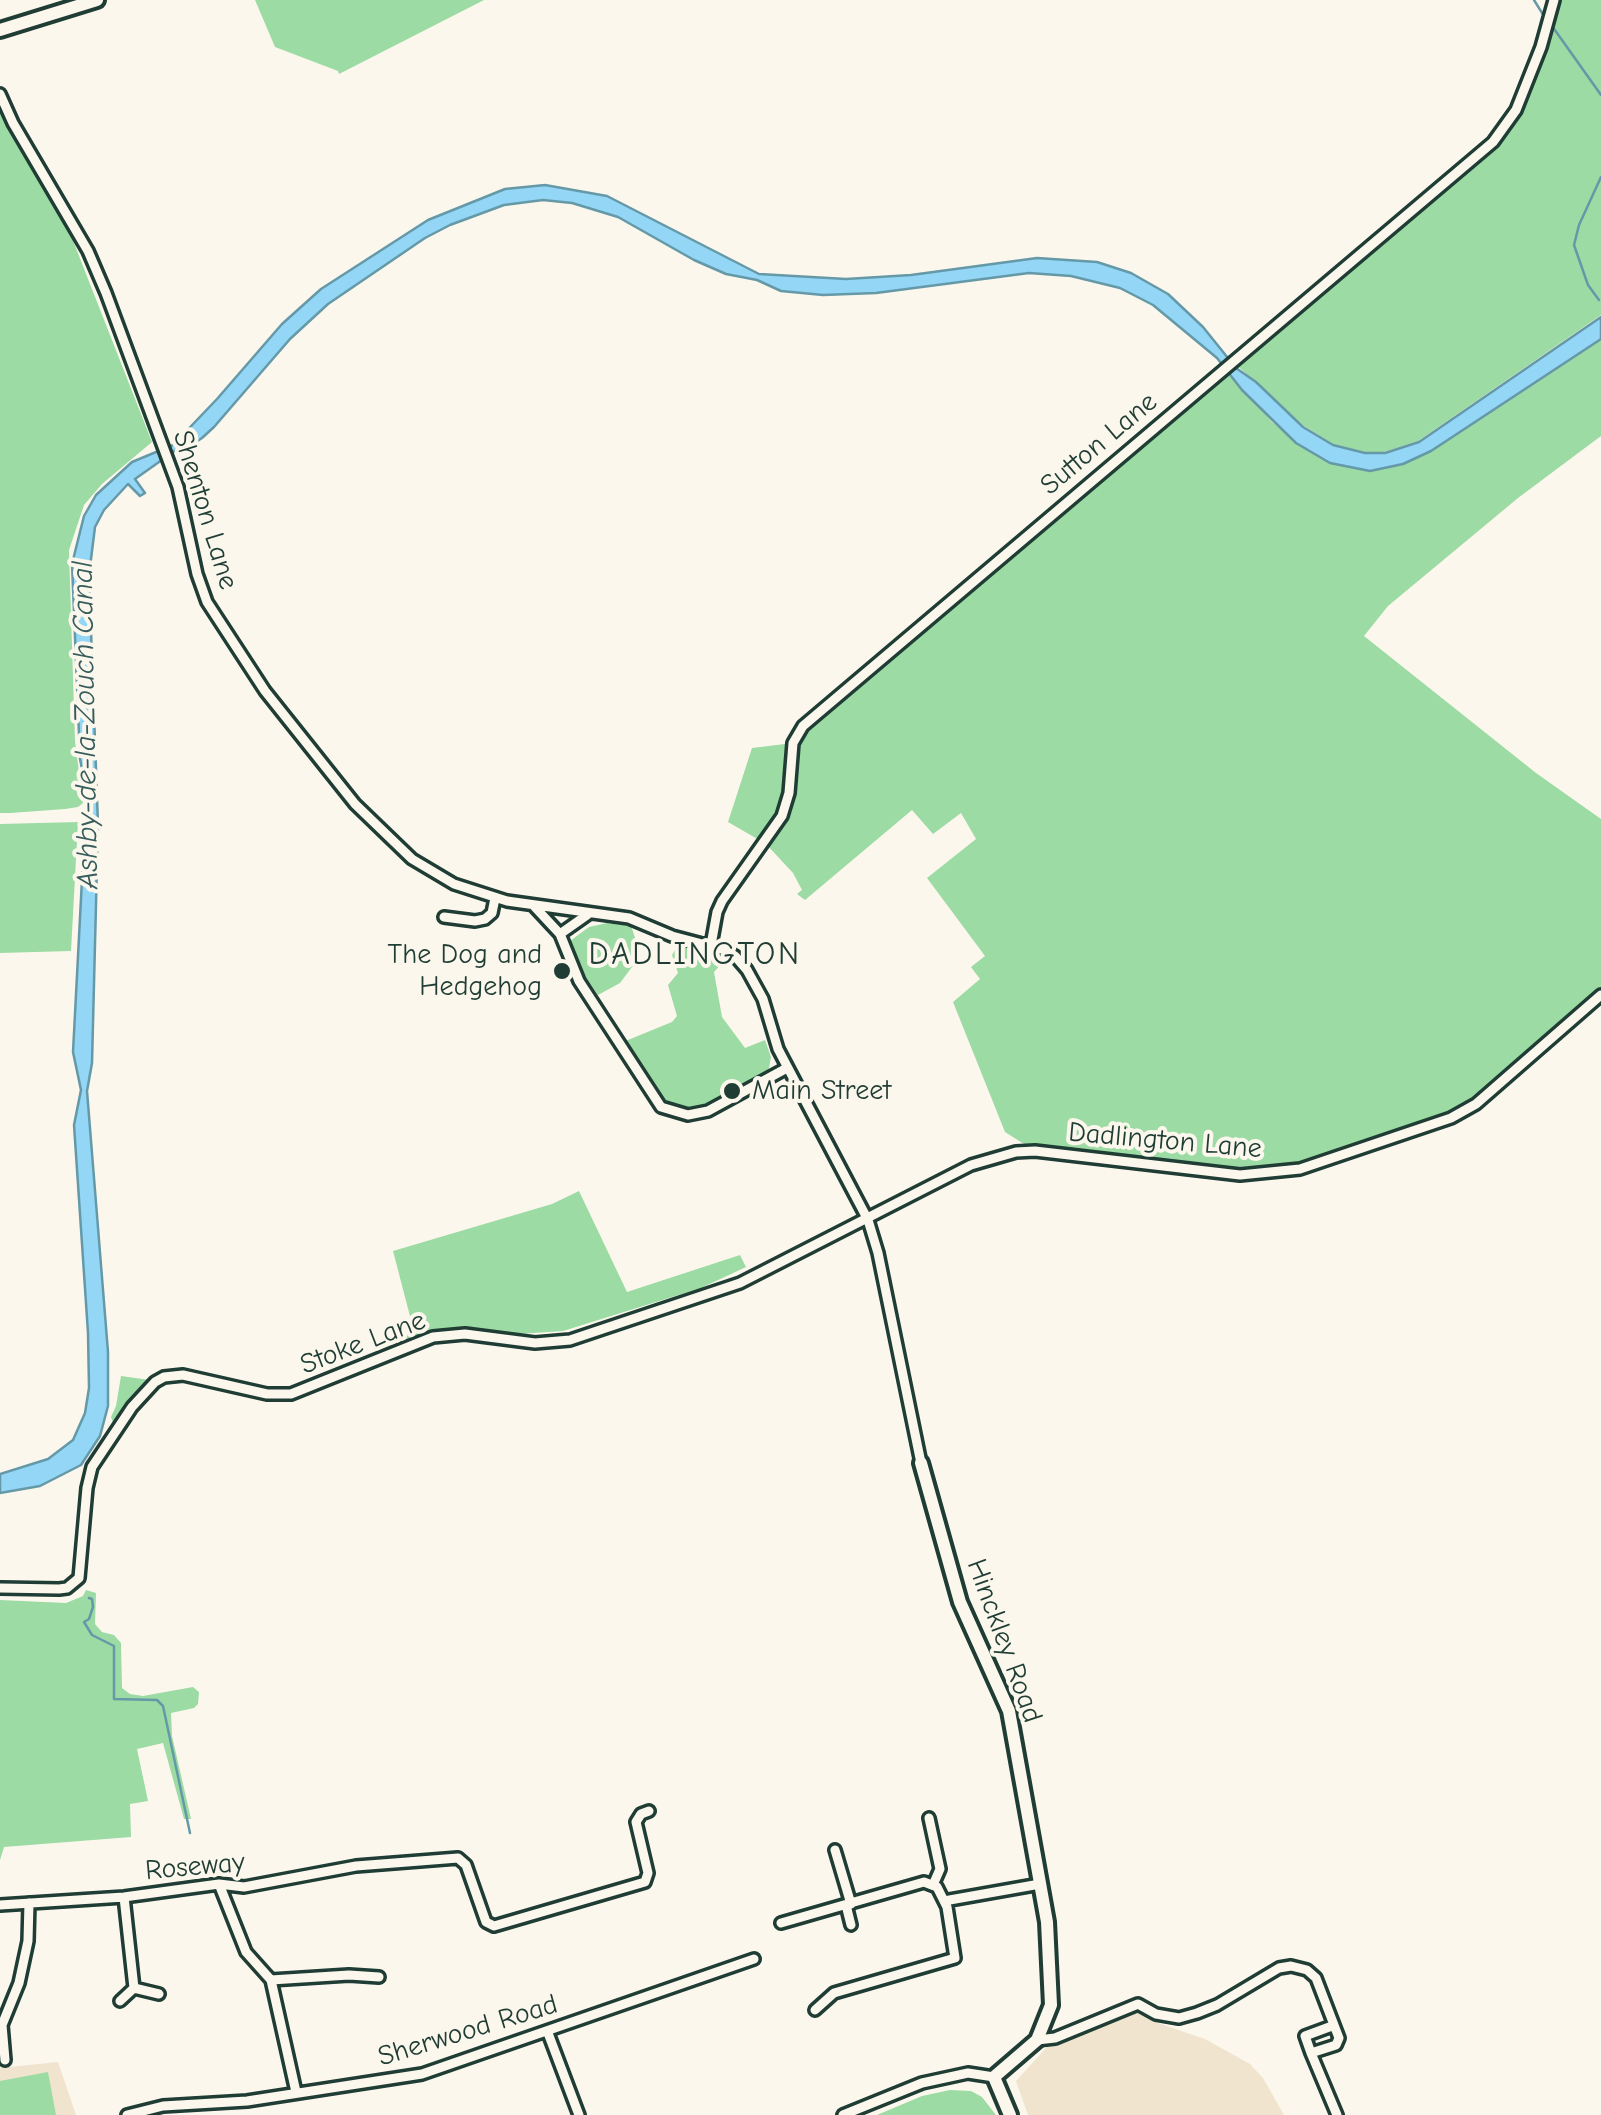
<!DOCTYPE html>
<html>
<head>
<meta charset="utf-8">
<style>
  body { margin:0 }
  canvas { display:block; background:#fbf7ec }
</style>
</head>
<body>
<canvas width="1601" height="2115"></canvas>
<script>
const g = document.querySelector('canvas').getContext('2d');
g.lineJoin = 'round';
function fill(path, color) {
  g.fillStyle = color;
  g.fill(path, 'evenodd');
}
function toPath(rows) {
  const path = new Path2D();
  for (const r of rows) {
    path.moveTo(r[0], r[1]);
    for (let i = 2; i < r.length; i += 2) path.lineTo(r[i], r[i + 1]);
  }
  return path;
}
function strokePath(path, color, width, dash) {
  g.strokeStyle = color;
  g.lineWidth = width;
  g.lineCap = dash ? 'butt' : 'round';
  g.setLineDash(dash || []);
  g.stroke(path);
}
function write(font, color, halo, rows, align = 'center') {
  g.font = font + ' "Comic Neue",sans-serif';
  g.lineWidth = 8;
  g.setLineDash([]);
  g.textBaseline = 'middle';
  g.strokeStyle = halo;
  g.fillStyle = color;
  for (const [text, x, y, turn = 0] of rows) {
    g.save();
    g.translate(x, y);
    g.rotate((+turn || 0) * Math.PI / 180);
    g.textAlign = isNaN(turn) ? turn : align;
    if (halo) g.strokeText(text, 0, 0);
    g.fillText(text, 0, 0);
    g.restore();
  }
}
fill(toPath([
  [1138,2004,1155,2022,1205,2039,1250,2064,1263,2078,1284,2115,1028,2115,1016,2081,1055,2038],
  [58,2062,76,2115,0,2115,0,2068]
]), '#f0e4ce');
fill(toPath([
  [255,0,484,0,339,74,338,71,275,47],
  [1554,0,1601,0,1601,315,1418,441,1384,452,1365,452,1333,444,1304,426,1232,361,1510,121],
  [0,109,13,137,70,233,152,442,102,484,84,505,69,550,75,741,83,803,78,807,65,809,10,813,0,813],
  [1601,339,1601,436,1518,498,1388,606,1364,636,1536,773,1601,819,1601,989,1482,1096,1462,1110,1283,1169,1239,1170,1164,1163,1024,1144,1005,1132,953,1002,980,979,971,967,985,956,927,878,976,839,961,813,933,834,912,810,805,900,797,894,802,890,793,873,766,844,728,822,752,748,793,743,803,726,1225,367,1272,422,1318,457,1330,463,1403,464,1431,451],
  [78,822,71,951,0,953,0,824],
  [607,923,631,926,641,955,620,983,598,995,585,976,570,941,589,927],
  [678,945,724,961,714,972,722,1017,745,1048,765,1040,771,1057,768,1073,706,1109,688,1112,662,1105,623,1042,672,1022,677,1016,668,985,678,973,672,955],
  [579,1191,627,1292,740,1255,746,1267,701,1288,563,1331,518,1334,458,1328,432,1331,406,1339,411,1320,393,1251,552,1204],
  [121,1376,150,1380,114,1425,111,1417,116,1406],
  [86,1590,96,1593,95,1624,102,1632,114,1635,121,1643,122,1688,130,1694,143,1696,193,1687,199,1692,198,1704,194,1708,171,1713,172,1736,191,1819,184,1819,163,1743,137,1749,148,1801,130,1804,131,1837,4,1847,0,1860,0,1600,66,1603,83,1596],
  [48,2072,56,2115,0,2115,0,2081],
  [950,2090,971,2091,982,2097,996,2115,877,2115,922,2096]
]), '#9cdba4');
const water = toPath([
  [545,185,607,196,759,274,846,279,911,275,1037,258,1097,262,1131,273,1168,294,1203,327,1236,368,1256,382,1303,427,1333,445,1365,453,1385,453,1419,442,1601,317,1601,339,1431,451,1403,464,1370,471,1330,463,1296,443,1242,390,1217,358,1153,305,1120,288,1071,276,1029,273,876,293,823,295,781,291,757,280,726,274,694,260,618,217,572,203,543,200,504,205,450,225,425,238,328,304,290,339,214,427,202,438,184,450,176,450,135,479,145,493,140,496,128,484,104,510,95,527,89,575,98,825,92,1063,87,1091,108,1352,108,1406,100,1436,81,1465,40,1486,0,1493,0,1474,48,1459,73,1440,85,1413,89,1388,88,1333,74,1125,81,1090,73,1052,84,841,90,808,80,759,72,564,84,516,96,495,132,462,173,445,217,399,282,324,321,289,428,220,505,189,545,185]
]);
fill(water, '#93d6f5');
strokePath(water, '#6599a8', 2.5);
strokePath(toPath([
  [1534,0,1544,16],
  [1552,26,1601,95],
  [1599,300,1588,285,1574,245,1579,225,1601,177],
  [89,1598,92,1599,93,1607,89,1619,84,1622,92,1635,114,1646,114,1699,157,1700,163,1706,190,1833]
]), '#6599a8', 2.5);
const street = toPath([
  [0,94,13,123,88,251,106,293,178,487,197,574,207,602,265,691,355,804,412,859,454,884,507,901,629,918,672,936,725,950,735,956,747,970,763,999,778,1049,868,1220,878,1253,921,1463],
  [533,905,560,934],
  [587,915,560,934,579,981,661,1107,688,1115,708,1111,787,1068],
  [444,917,475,921,485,919,492,913,495,898],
  [711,945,717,912,722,901,782,816,789,793,793,743,803,726,1493,142,1516,110,1541,47,1554,0],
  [0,1588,59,1589,67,1588,79,1578,87,1488,92,1467,132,1407,155,1382,164,1377,183,1375,267,1394,291,1394,433,1337,465,1334,535,1343,570,1340,740,1283,971,1165,1016,1152,1035,1151,1240,1175,1300,1169,1451,1118,1476,1104,1601,995],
  [929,1818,940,1869,933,1885],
  [835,1850,851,1904],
  [219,1884,246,1952,271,1980,296,2092],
  [124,1897,134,1988],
  [944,1901,1040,1884],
  [0,1905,124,1897,219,1884,244,1887,356,1866,458,1858,466,1865,486,1922,494,1926,645,1882,648,1873,636,1822,641,1814,649,1811],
  [846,1905,851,1925],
  [781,1923,924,1882,937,1887,947,1907,955,1958,834,1993,815,2010],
  [271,1980,349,1975,379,1977],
  [120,2001,134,1988,159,1994],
  [548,2033,579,2115],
  [1037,2040,1055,2038,1138,2004,1156,2014,1179,2018,1197,2013,1217,2005,1279,1968,1291,1966,1307,1970,1316,1978,1339,2038,1336,2045,1311,2053,1305,2036,1332,2026],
  [1311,2053,1337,2115],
  [5,2060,2,2025,19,1983,28,1941,29,1903],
  [127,2115,163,2106,247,2101,422,2074,754,1959],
  [843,2115,922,2083,968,2073,994,2077]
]);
const secondary = toPath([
  [0,30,97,0],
  [921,1463,960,1602,1009,1711,1047,1922,1051,2005,1037,2040,994,2077,1010,2115]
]);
strokePath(street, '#1f3d34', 16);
strokePath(secondary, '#1f3d34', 20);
strokePath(street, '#fbf7ec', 9);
strokePath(secondary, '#fbf7ec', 12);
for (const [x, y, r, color] of [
  [562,971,10,"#1f3d34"],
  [732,1091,10,"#1f3d34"]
]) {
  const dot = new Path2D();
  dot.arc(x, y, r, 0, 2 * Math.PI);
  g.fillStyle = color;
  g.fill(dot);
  strokePath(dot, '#fbf7ec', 4);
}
write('28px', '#1f3d34', '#fbf7ec', [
  ["Sutton Lane",1099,444,-40],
  ["Shenton Lane",205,510,73],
  ["Dadlington Lane",1165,1141,5],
  ["Stoke Lane",363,1343,-21],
  ["Hinckley Road",1004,1641,70],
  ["Roseway",195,1867,-5],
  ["Sherwood Road",468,2031,-17]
]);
write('28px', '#1f3d34', '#fbf7ec', [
  ["The Dog and",542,955],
  ["Hedgehog",542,987],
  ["Main Street",752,1091,"left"]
], 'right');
write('italic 30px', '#365c5b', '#fbf7ec', [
  ["Ashby-de-la-Zouch Canal",86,725,-91]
]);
g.letterSpacing = '2.5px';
write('32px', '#1f3d34', '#fbf7ec', [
  ["DADLINGTON",695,955]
]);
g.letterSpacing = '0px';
</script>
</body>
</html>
